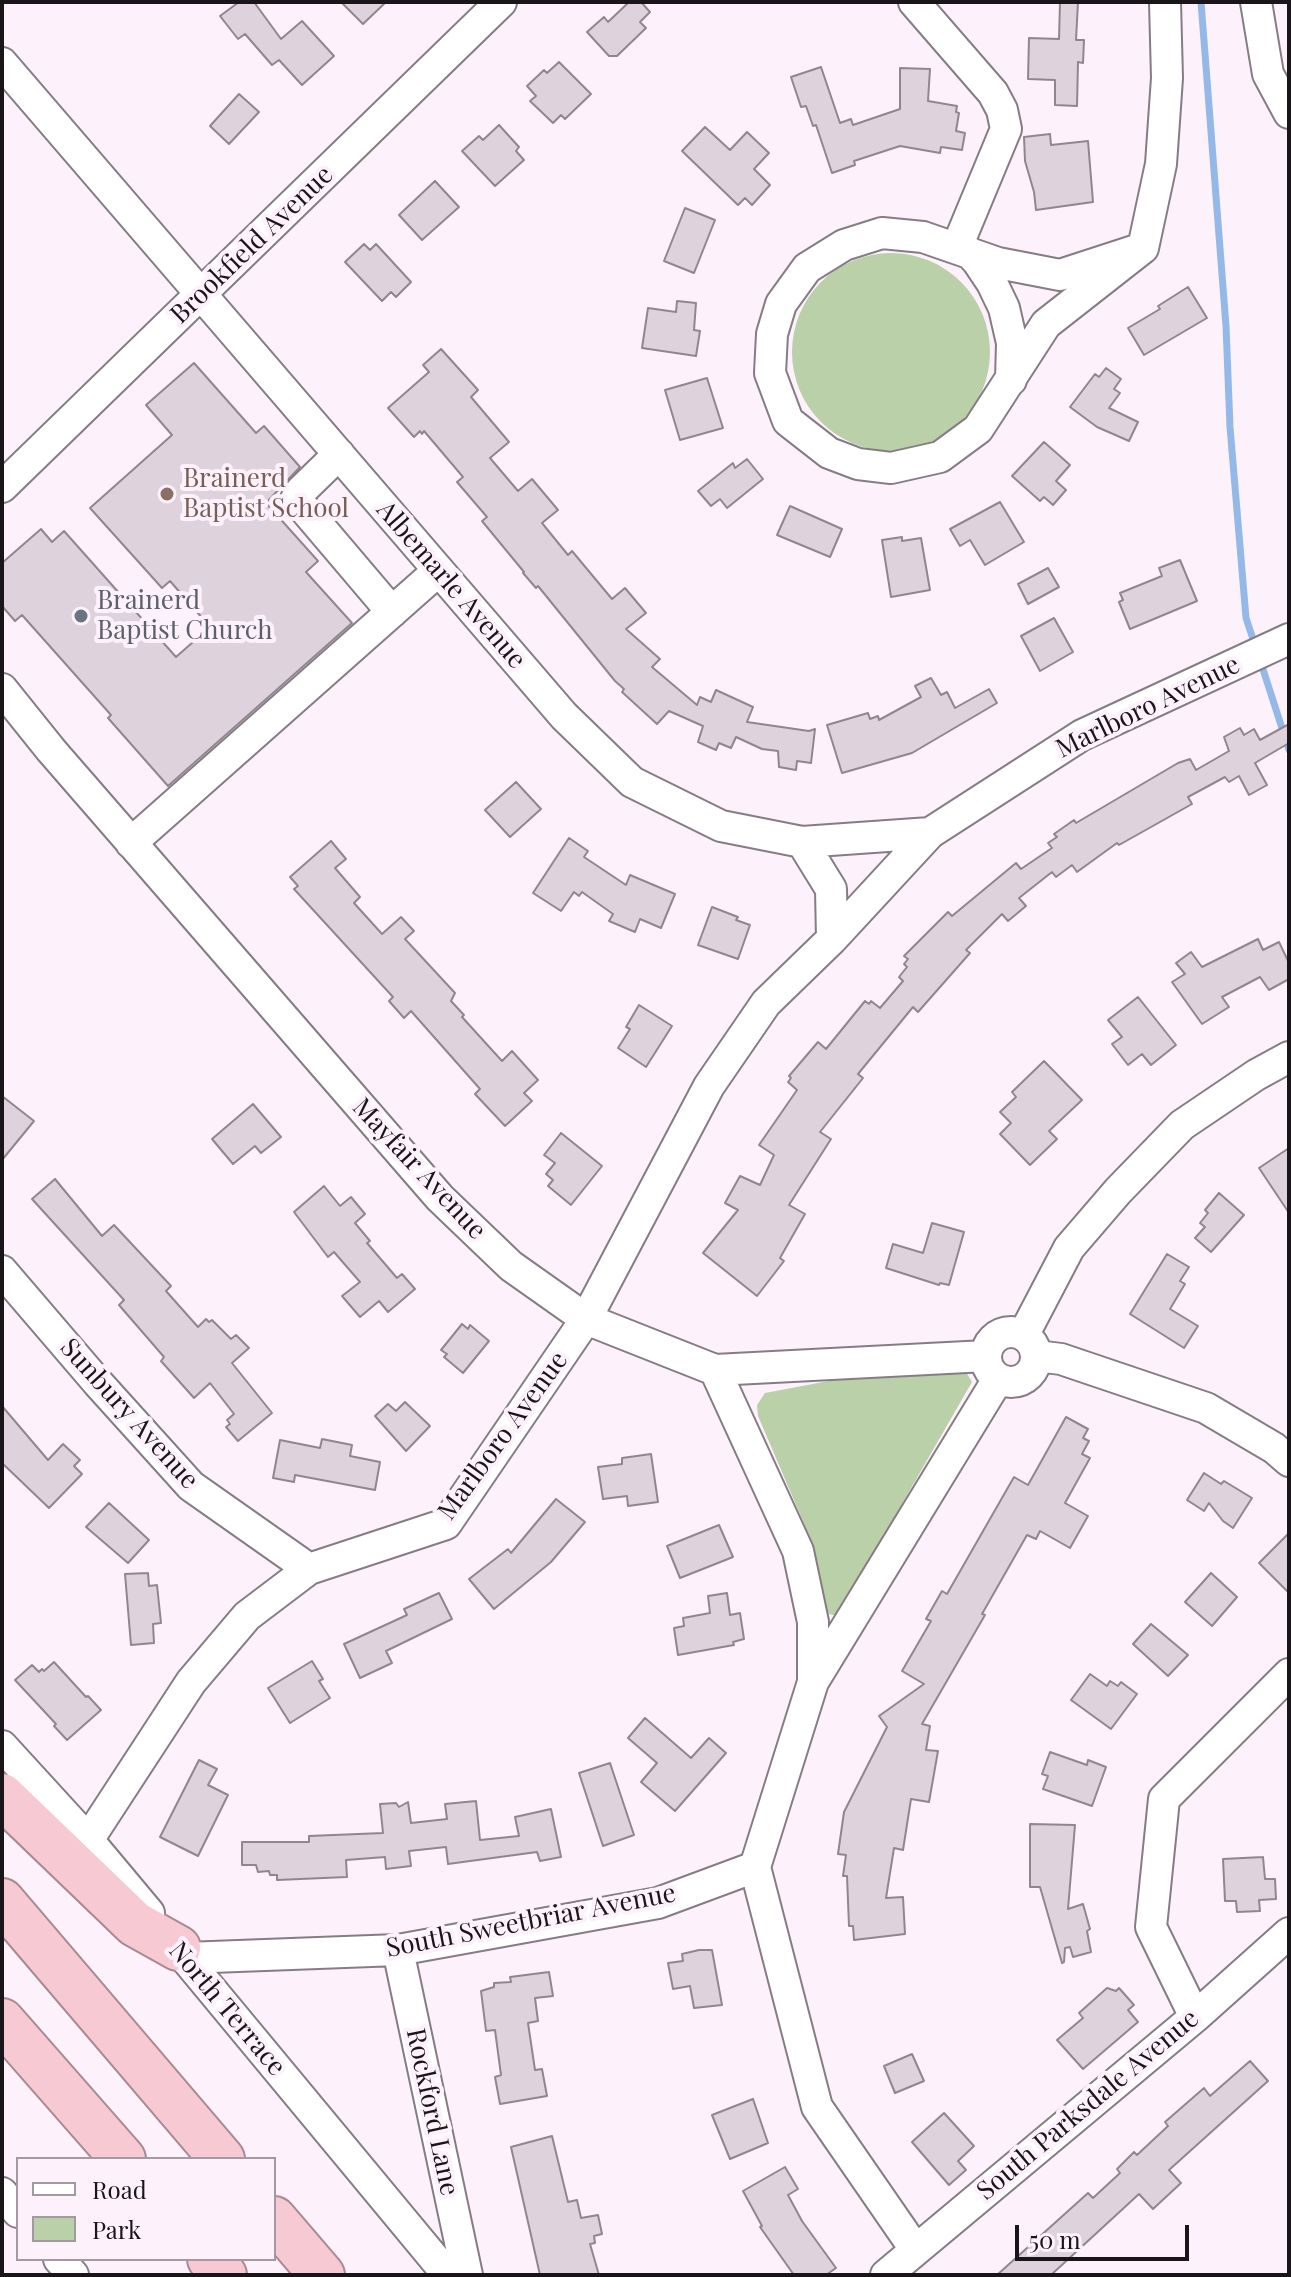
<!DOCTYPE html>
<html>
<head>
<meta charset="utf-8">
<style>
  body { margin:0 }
  #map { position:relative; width:1291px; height:2277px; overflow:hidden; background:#fdf1fc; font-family:"Playfair Display",serif }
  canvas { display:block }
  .frame { position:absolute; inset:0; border:4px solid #191518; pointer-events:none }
  .legend { position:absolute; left:16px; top:2157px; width:260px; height:104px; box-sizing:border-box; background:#fdf1fc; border:2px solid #a299a1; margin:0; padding:10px 14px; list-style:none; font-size:24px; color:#191518 }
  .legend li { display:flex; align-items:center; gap:16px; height:40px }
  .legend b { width:40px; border:2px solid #a299a1 }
  .scale { position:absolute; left:1015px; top:2225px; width:174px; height:36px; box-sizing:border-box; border:4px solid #191518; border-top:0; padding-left:10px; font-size:24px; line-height:28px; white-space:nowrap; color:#191518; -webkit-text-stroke:6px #fdf1fc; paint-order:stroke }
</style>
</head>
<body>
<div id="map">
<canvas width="1291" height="2277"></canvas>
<div class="frame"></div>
<ul class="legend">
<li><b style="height:10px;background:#fff"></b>Road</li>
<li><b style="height:22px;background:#bad0a8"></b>Park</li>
</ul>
<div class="scale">50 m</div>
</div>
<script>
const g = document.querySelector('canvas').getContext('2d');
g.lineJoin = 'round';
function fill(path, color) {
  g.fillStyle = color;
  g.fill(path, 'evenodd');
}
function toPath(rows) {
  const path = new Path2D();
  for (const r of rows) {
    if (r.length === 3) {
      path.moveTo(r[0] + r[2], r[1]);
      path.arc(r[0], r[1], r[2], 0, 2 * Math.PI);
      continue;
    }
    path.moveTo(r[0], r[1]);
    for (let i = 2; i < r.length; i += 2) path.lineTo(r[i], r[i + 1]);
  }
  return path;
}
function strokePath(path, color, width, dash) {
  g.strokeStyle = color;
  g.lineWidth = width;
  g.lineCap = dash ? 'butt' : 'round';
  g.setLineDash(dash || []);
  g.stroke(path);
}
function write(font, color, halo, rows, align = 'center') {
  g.font = font + ' "Playfair Display",serif';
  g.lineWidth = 8;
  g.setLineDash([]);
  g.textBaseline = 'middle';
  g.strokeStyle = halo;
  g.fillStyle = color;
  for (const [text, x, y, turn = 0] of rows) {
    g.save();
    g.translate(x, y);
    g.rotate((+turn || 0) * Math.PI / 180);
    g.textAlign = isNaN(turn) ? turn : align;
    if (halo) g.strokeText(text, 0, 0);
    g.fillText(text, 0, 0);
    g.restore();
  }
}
fill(toPath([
  [891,352,99],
  [947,1372,966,1372,972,1382,845,1603,836,1616,826,1613,814,1547,758,1416,757,1405,765,1393,834,1380]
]), '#bad0a8');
strokePath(toPath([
  [1201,2,1226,326,1230,427,1246,618,1255,645],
  [1260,660,1289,750]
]), '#94b9e9', 7);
const building = toPath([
  [239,2,254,2,281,39,302,21,334,56,302,85,279,60,272,65,245,34,238,39,220,16,239,2],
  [341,2,386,2,363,24,341,2],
  [629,2,641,2,650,12,640,22,646,28,617,56,609,56,587,32,604,17,608,22,629,2],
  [1060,2,1078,2,1076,40,1084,40,1083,63,1078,62,1077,106,1055,105,1055,80,1028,79,1029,38,1059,39,1060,2],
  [559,62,591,94,565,119,561,115,553,123,530,101,536,96,527,86,544,70,547,73,559,62],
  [821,67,840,123,851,119,853,125,900,109,900,68,930,69,928,101,957,106,956,112,959,113,956,131,965,133,962,150,941,147,940,153,900,146,854,161,855,165,832,173,816,125,813,126,806,106,801,107,791,77,821,67],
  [239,94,259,112,229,144,210,126,239,94],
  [499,125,519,147,516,151,524,160,495,186,462,151,479,136,483,140,499,125],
  [705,127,730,150,747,132,769,153,754,169,770,185,752,205,745,198,738,205,682,151,705,127],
  [1050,134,1051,145,1088,141,1093,202,1036,210,1034,192,1025,161,1024,137,1050,134],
  [435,181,459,207,422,240,399,215,435,181],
  [685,208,715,220,694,273,664,261,685,208],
  [364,244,370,250,376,244,411,282,396,297,391,292,382,301,345,262,364,244],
  [1188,287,1207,318,1144,355,1128,328,1160,309,1158,306,1188,287],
  [677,301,696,303,694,330,700,331,696,356,642,348,648,308,676,312,677,301],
  [441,349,478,390,471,397,509,442,490,458,518,491,532,479,558,510,542,523,568,555,572,551,612,599,625,588,646,613,626,629,660,659,652,667,697,705,700,697,711,702,716,690,753,707,747,722,809,731,815,729,811,763,797,761,796,770,779,767,778,751,762,749,736,737,731,748,719,743,716,750,698,742,703,726,669,711,657,724,622,692,624,689,615,681,538,586,536,588,523,573,524,572,482,521,487,517,457,482,463,477,424,431,422,434,420,431,414,437,388,408,429,372,423,365,441,349],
  [194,363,256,433,264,426,300,467,266,503,318,561,306,572,352,623,168,786,108,718,111,715,22,615,15,621,2,606,2,563,41,529,52,542,64,531,176,657,210,627,170,581,162,588,90,508,172,435,146,405,194,363],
  [1106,368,1121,379,1114,389,1120,393,1109,408,1138,422,1129,441,1097,427,1070,407,1095,374,1099,377,1106,368],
  [707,378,723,428,680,440,665,390,707,378],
  [1044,442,1070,465,1056,481,1066,490,1053,505,1044,497,1040,501,1012,476,1044,442],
  [747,459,763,479,727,508,720,499,711,506,698,491,733,463,735,468,747,459],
  [1000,502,1024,542,985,565,970,540,960,546,950,529,1000,502],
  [790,506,842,529,830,557,777,535,790,506],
  [902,537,902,541,921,538,930,590,891,597,882,540,902,537],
  [1180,560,1197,601,1130,629,1119,602,1123,600,1120,593,1162,576,1159,568,1180,560],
  [1048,568,1059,587,1028,604,1018,584,1048,568],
  [1054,618,1073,652,1040,671,1021,636,1054,618],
  [931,678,941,695,947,692,955,708,989,689,997,703,912,753,842,773,827,725,868,713,870,719,878,716,879,720,921,697,915,686,931,678],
  [1289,724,1289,743,1255,763,1267,785,1249,795,1239,776,1229,782,1225,777,1188,797,1192,804,1119,845,1117,843,1077,872,1072,865,1056,877,1052,872,1019,898,1026,906,1008,921,1002,914,966,950,970,953,918,1012,913,1007,858,1074,863,1078,820,1132,831,1139,789,1205,805,1214,780,1258,784,1261,757,1296,703,1253,738,1210,725,1203,740,1176,760,1185,774,1155,759,1145,797,1090,788,1082,791,1078,789,1076,818,1042,826,1049,865,1001,869,1004,871,1001,880,1008,903,981,899,977,907,967,904,964,908,959,904,956,948,912,952,916,1016,863,1021,869,1052,848,1048,843,1057,837,1054,834,1074,820,1076,823,1178,763,1190,759,1196,770,1229,751,1224,737,1240,728,1244,735,1254,729,1260,740,1289,724],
  [516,782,541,809,510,837,485,810,516,782],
  [569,838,588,851,584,857,626,885,630,875,675,894,661,928,640,919,635,932,609,921,613,914,582,892,579,896,574,892,561,911,533,893,569,838],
  [331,841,346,859,335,868,360,897,354,903,382,934,401,917,414,931,405,939,455,993,451,1001,464,1015,462,1017,502,1061,512,1051,538,1080,524,1093,532,1101,505,1126,475,1094,480,1089,411,1011,404,1018,389,1001,393,997,294,889,298,886,290,877,331,841],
  [712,907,738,917,736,920,750,925,738,959,698,945,712,907],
  [1258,939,1263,950,1279,942,1289,963,1289,979,1269,990,1260,977,1222,997,1229,1007,1202,1024,1172,982,1185,974,1176,963,1191,952,1202,967,1258,939],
  [1138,997,1176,1045,1151,1065,1142,1054,1128,1065,1112,1044,1122,1037,1108,1020,1138,997],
  [639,1005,672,1026,646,1067,618,1048,630,1029,626,1027,639,1005],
  [1044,1061,1082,1100,1049,1131,1057,1139,1030,1165,1000,1134,1011,1123,1000,1112,1016,1097,1012,1092,1044,1061],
  [2,1096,34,1121,2,1160,2,1096],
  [253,1104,281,1137,261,1153,255,1146,233,1164,212,1139,253,1104],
  [561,1133,602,1166,571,1205,548,1186,553,1180,546,1174,555,1163,544,1155,561,1133],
  [1289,1148,1289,1213,1259,1168,1289,1148],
  [55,1179,102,1236,114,1225,171,1286,166,1291,198,1327,206,1319,209,1322,212,1320,231,1339,236,1335,249,1348,232,1363,272,1413,238,1441,226,1427,230,1424,227,1420,234,1414,210,1383,194,1398,161,1361,164,1357,119,1305,124,1300,32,1199,55,1179],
  [324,1186,340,1206,351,1197,365,1214,355,1223,370,1241,367,1243,397,1278,402,1274,415,1289,388,1312,379,1301,360,1317,342,1296,360,1282,334,1252,328,1257,294,1212,324,1186],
  [1219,1193,1244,1215,1211,1252,1195,1238,1205,1227,1200,1223,1208,1213,1205,1210,1219,1193],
  [932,1223,964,1232,949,1285,940,1283,939,1285,886,1268,893,1244,923,1253,932,1223],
  [1167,1254,1189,1267,1180,1281,1185,1284,1170,1309,1198,1326,1184,1348,1130,1314,1167,1254],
  [462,1324,468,1329,470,1325,489,1341,463,1373,444,1357,447,1354,441,1350,462,1324],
  [405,1402,430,1426,406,1451,375,1416,388,1404,396,1411,405,1402],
  [2,1406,48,1460,63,1444,80,1460,74,1466,82,1474,49,1508,2,1463,2,1406],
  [1066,1417,1088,1429,1083,1438,1089,1441,1082,1454,1090,1458,1065,1503,1088,1516,1070,1548,1040,1531,1036,1539,1027,1535,982,1614,985,1615,922,1724,930,1726,926,1750,938,1751,929,1802,911,1799,903,1850,894,1848,886,1898,903,1897,905,1934,854,1940,853,1926,849,1926,847,1876,843,1876,846,1855,838,1854,844,1812,887,1727,879,1716,924,1684,902,1671,931,1621,926,1619,942,1591,947,1594,1014,1477,1028,1485,1066,1417],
  [322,1439,352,1445,350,1456,380,1462,375,1490,295,1475,294,1482,273,1478,280,1440,320,1448,322,1439],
  [651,1454,658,1502,628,1506,627,1496,603,1499,598,1467,622,1464,622,1458,651,1454],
  [1204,1473,1221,1484,1224,1481,1252,1498,1233,1528,1223,1521,1209,1503,1204,1511,1187,1500,1204,1473],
  [556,1499,585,1522,551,1562,494,1609,469,1579,508,1549,511,1553,556,1499],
  [109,1503,149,1540,128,1563,86,1527,109,1503],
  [719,1525,733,1557,680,1578,667,1546,719,1525],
  [1289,1533,1289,1593,1259,1563,1289,1533],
  [148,1573,149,1586,157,1585,161,1623,153,1624,154,1643,131,1645,125,1574,148,1573],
  [1211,1573,1237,1597,1212,1626,1185,1602,1211,1573],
  [439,1593,452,1619,386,1651,392,1663,360,1678,344,1644,407,1615,404,1609,439,1593],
  [727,1593,730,1615,740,1613,744,1639,733,1642,734,1645,678,1655,674,1628,684,1626,683,1618,710,1613,708,1596,727,1593],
  [1151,1624,1188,1655,1168,1676,1133,1644,1151,1624],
  [312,1661,323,1679,319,1681,330,1698,290,1723,268,1688,312,1661],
  [54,1662,86,1697,88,1696,101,1710,67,1740,54,1726,56,1724,15,1680,32,1665,39,1672,42,1669,44,1671,54,1662],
  [1090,1674,1107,1686,1110,1681,1118,1686,1121,1682,1137,1694,1111,1729,1071,1700,1090,1674],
  [645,1718,691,1758,709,1738,726,1753,675,1811,641,1782,657,1763,628,1738,645,1718],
  [1050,1752,1087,1765,1088,1760,1106,1767,1092,1806,1043,1789,1048,1776,1042,1774,1050,1752],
  [199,1760,217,1769,208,1785,228,1795,198,1856,160,1837,199,1760],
  [610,1763,634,1835,603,1846,579,1773,610,1763],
  [476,1801,480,1840,519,1836,515,1817,551,1809,561,1857,540,1861,537,1852,448,1864,446,1847,409,1851,411,1866,386,1869,385,1857,346,1860,347,1877,277,1880,277,1875,270,1875,269,1871,258,1872,256,1865,242,1865,242,1842,309,1842,309,1836,383,1833,380,1804,396,1803,399,1807,408,1802,411,1823,447,1819,445,1804,476,1801],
  [1030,1824,1075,1825,1068,1909,1083,1904,1090,1929,1087,1931,1091,1952,1073,1957,1070,1947,1065,1948,1064,1962,1062,1963,1040,1887,1030,1887,1030,1824],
  [1263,1857,1265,1879,1275,1879,1276,1899,1259,1900,1260,1911,1237,1912,1236,1901,1225,1901,1223,1859,1263,1857],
  [699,1950,712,1950,722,2005,694,2008,690,1986,673,1989,668,1963,683,1961,682,1954,699,1950],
  [549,1972,553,1996,535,1998,538,2021,528,2023,535,2070,542,2069,547,2096,500,2104,495,2077,501,2075,495,2030,486,2031,481,1991,494,1987,494,1983,511,1982,510,1977,549,1972],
  [1107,1988,1116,1991,1119,1988,1134,2005,1128,2010,1138,2022,1083,2069,1057,2040,1083,2018,1079,2013,1107,1988],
  [912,2054,924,2081,895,2093,884,2066,912,2054],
  [1250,2061,1268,2081,1169,2170,1181,2183,1153,2209,1139,2194,1051,2275,997,2275,1088,2193,1093,2198,1120,2173,1117,2169,1134,2152,1137,2155,1168,2126,1165,2122,1204,2088,1210,2096,1250,2061],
  [753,2099,768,2143,730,2159,712,2115,753,2099],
  [944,2113,974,2146,958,2161,966,2170,949,2185,912,2142,944,2113],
  [552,2136,568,2202,577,2200,581,2218,598,2215,602,2234,594,2236,595,2243,590,2244,599,2275,540,2275,511,2147,552,2136],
  [785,2167,798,2189,788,2195,802,2221,836,2268,826,2275,794,2275,760,2227,762,2226,743,2191,785,2167]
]);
fill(building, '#ded3dd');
strokePath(building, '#918690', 2);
const minor = toPath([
  [914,2,993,93,1002,110,1006,129,957,247],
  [1256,2,1268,74,1289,113],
  [2,63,564,716,632,782,721,826,802,842,930,833,1082,735,1289,639],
  [882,233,923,237,998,263,1060,275,1143,248,1046,324,978,429,940,457,891,468,858,464,829,453,788,421,770,373,772,334,781,304,807,268,844,245,882,233],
  [1143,248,1161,164,1167,78,1165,2],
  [969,252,978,262,992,283,1004,308,1012,343,1011,380],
  [339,454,301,491,296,499,392,612],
  [2,487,501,2],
  [2,689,51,750,440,1198,511,1266,586,1319,715,1370,986,1356],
  [802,842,831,889,832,939],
  [131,843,438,571],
  [2,1271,98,1383,191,1486,309,1569],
  [1011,1357,25],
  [1024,1334,1069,1248,1118,1191,1182,1125,1256,1075,1289,1057],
  [1037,1356,1061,1359,1206,1408,1274,1448,1289,1461],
  [715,1370,798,1551,813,1622,813,1682],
  [2,1746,88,1840,149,1913],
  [88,1840,191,1682,247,1616,309,1569,446,1524,586,1319,709,1086,766,1003,832,939,930,833],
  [755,1867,817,2107,915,2249],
  [176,1947,448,2275],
  [398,1950,467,2275],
  [185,1958,398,1950,658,1903,755,1867,813,1682,998,1379],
  [1195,2017,1151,1927,1164,1799,1289,1674],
  [2,2193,18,2212],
  [59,2259,73,2275],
  [886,2275,1195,2017,1289,1933]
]);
const highway = toPath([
  [2,1796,135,1924,178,1948],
  [2,1901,222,2159],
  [2,2021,123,2159],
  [274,2219,322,2275],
  [210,2259,224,2275]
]);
strokePath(minor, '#867c85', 34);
strokePath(highway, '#a98a92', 48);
strokePath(minor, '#fff', 30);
strokePath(highway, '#f6c9d3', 44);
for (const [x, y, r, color] of [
  [167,494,8,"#8d6e63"],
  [81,616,8,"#6b7280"]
]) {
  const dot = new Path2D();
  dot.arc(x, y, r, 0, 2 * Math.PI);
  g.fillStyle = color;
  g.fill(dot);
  strokePath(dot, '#fdf1fc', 3);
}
write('26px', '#191518', '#fdf1fc', [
  ["Brookfield Avenue",252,245,-44],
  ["Albemarle Avenue",451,585,49],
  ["Marlboro Avenue",1148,707,-26],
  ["Mayfair Avenue",419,1169,47],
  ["Sunbury Avenue",129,1414,48],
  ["Marlboro Avenue",503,1436,-54],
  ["South Sweetbriar Avenue",531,1921,-11],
  ["North Terrace",227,2009,50],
  ["South Parksdale Avenue",1088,2105,-40],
  ["Rockford Lane",432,2112,78]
]);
write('26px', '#785e54', '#fdf1fc', [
  ["Brainerd",183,479],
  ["Baptist School",183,509]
], 'left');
write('26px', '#5b616d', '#fdf1fc', [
  ["Brainerd",97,601],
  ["Baptist Church",97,631]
], 'left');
</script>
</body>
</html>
